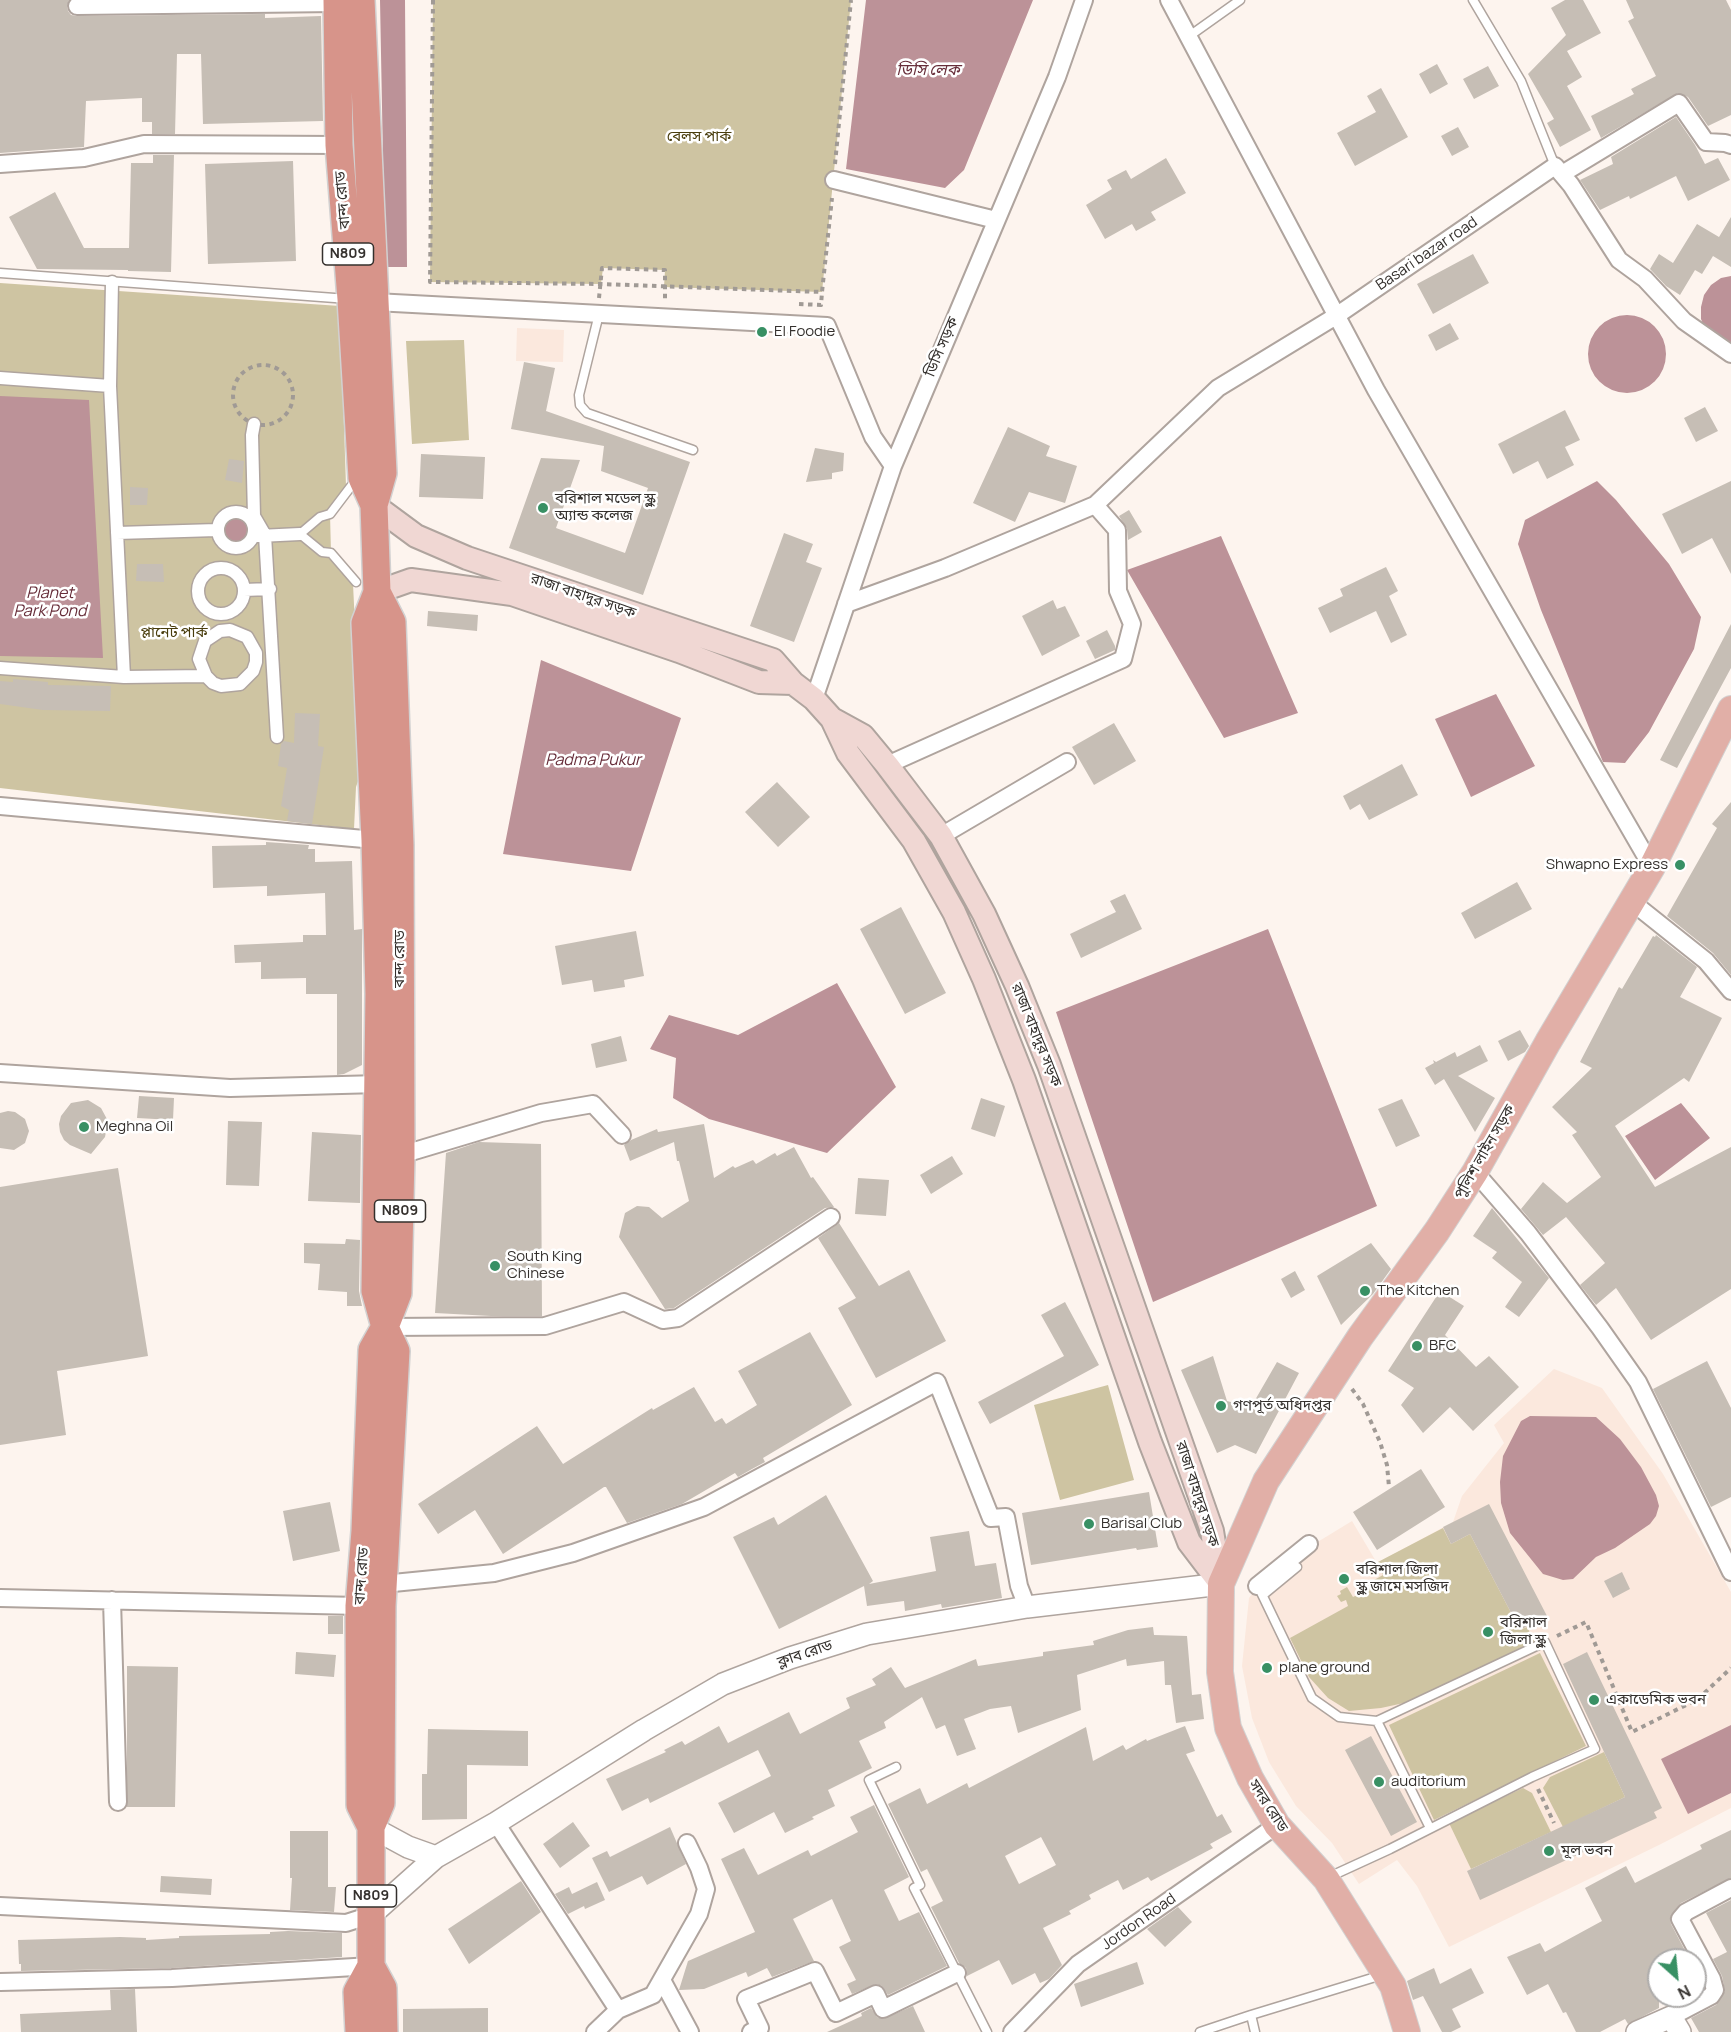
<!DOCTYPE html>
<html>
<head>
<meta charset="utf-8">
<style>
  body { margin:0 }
  #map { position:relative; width:1731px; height:2032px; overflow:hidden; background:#fdf4ee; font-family:Manrope,sans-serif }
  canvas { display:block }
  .north { position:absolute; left:1647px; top:1948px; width:60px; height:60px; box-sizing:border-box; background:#fff; border:2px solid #aeacab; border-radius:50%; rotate:153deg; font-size:16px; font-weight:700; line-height:24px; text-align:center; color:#34302d }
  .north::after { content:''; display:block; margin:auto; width:21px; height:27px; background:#389064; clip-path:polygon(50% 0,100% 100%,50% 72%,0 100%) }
</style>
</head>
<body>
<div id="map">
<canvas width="1731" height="2032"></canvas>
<div class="north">N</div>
</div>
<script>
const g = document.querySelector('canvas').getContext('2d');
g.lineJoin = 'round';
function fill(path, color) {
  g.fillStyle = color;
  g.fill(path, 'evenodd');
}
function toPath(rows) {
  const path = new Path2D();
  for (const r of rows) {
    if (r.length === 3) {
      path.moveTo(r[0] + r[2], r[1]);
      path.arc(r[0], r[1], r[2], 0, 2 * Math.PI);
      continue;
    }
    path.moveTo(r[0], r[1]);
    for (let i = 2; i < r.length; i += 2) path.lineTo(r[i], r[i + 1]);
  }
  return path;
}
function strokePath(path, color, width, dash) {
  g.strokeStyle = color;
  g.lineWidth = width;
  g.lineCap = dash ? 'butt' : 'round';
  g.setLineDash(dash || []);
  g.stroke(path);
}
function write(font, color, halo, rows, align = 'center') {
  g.font = font + ' Manrope,"Noto Sans Bengali",sans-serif';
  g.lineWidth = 5;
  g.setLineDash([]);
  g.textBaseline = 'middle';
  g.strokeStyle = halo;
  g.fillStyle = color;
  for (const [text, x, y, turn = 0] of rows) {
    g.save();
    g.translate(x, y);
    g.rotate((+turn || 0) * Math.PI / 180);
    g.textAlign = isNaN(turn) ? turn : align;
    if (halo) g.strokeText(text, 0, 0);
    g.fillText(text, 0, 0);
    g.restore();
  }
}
fill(toPath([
  [517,328,564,330,563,362,516,361],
  [1554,1369,1602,1388,1663,1474,1731,1592,1731,1808,1659,1845,1449,1947,1417,1886,1397,1860,1359,1884,1332,1843,1296,1806,1269,1762,1252,1718,1242,1666,1249,1598,1258,1586,1311,1546,1352,1521,1377,1563,1453,1522,1462,1496,1504,1443,1494,1425]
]), '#fbe8dd');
fill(toPath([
  [433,0,851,0,822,292,664,287,665,270,603,268,601,284,430,282],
  [0,283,340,306,346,486,330,508,330,514,331,553,353,584,362,769,356,787,354,829,0,788],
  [464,340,469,440,412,444,406,341],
  [1108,1385,1134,1480,1060,1500,1034,1405],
  [1443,1528,1451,1544,1470,1534,1520,1630,1527,1627,1536,1644,1413,1701,1381,1708,1349,1711,1328,1698,1309,1677,1290,1638,1348,1606,1346,1600,1341,1602,1337,1596,1341,1594,1340,1591,1347,1587,1353,1597,1369,1589,1367,1584,1383,1575,1376,1563],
  [1540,1653,1586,1746,1434,1820,1389,1725],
  [1604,1752,1625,1797,1563,1827,1543,1788,1550,1777],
  [1523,1788,1532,1793,1551,1832,1471,1869,1449,1823]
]), '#cec4a2');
fill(toPath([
  [380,0,405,0,407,267,385,267],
  [866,0,1033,0,964,170,945,188,846,169],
  [1731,276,1731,346,1706,331,1701,319,1701,307,1704,295,1711,285,1721,278],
  [1627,354,39],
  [0,396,89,400,103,658,0,656],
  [1597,481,1616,500,1669,564,1701,617,1694,649,1649,732,1625,763,1603,762,1541,610,1518,544,1525,520],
  [236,530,13],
  [1221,536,1298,713,1224,738,1127,570],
  [541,660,681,718,631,871,503,854],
  [1496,694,1535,766,1471,797,1435,719],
  [1268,929,1377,1206,1153,1302,1056,1012],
  [837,983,896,1087,827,1153,709,1119,673,1098,676,1058,650,1049,669,1015,738,1035],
  [1681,1103,1710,1138,1655,1180,1625,1136],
  [1530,1416,1596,1417,1620,1439,1641,1467,1656,1495,1659,1506,1656,1516,1650,1524,1615,1548,1596,1557,1573,1579,1563,1580,1543,1574,1510,1533,1501,1503,1500,1482,1503,1456,1521,1421],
  [1731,1725,1731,1793,1688,1814,1661,1759]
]), '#bc9298');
fill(toPath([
  [0,0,69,0,67,6,68,11,71,15,77,16,265,14,265,18,321,16,323,121,203,124,201,54,177,54,175,134,152,134,152,122,142,122,142,98,86,101,84,147,0,153],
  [1565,0,1583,0,1601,33,1567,51,1582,77,1567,86,1591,130,1560,147,1547,123,1554,119,1528,74,1566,35,1551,8],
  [1626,0,1726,0,1731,10,1731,115,1708,126,1688,97,1678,93,1601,138,1591,116,1634,94,1631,89,1656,76,1628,21,1634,18],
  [1437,64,1448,84,1430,94,1419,74],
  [1488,66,1499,86,1474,99,1463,79],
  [1381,88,1408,137,1355,166,1337,133,1376,112,1367,96],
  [1676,117,1695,145,1705,164,1718,158,1730,180,1688,201,1676,176,1630,199,1629,196,1600,210,1580,180,1613,164,1611,157],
  [1458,127,1469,147,1452,156,1441,136],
  [153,155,174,155,171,272,128,271,128,270,37,269,9,217,55,192,84,248,129,248,131,163,153,163],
  [1166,158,1186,193,1151,212,1156,220,1136,231,1132,224,1105,239,1086,205,1112,189,1107,180,1126,170,1131,179],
  [293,161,296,261,208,264,205,164],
  [1731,217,1731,267,1713,256,1702,274,1695,270,1680,295,1666,286,1650,269,1659,254,1673,263,1697,224,1719,237],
  [1473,254,1489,283,1433,314,1417,284],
  [1450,323,1459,339,1436,351,1428,335],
  [524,362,555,368,546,411,690,462,643,595,509,548,541,458,580,460,556,528,625,553,648,488,601,471,604,446,511,429],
  [1705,407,1718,431,1696,442,1684,418],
  [1565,410,1580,440,1565,447,1574,465,1547,479,1538,461,1513,474,1498,444],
  [1008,427,1050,446,1046,456,1077,466,1065,503,1029,492,1015,522,973,503],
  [815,448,844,453,843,471,832,473,832,479,806,482],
  [421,454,485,457,483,499,419,497],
  [229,459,244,461,242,483,225,480],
  [1731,481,1731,574,1712,538,1682,554,1662,514],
  [130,487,148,488,147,505,130,505],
  [1129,510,1142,532,1128,540,1127,529,1119,516],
  [784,533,813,544,806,562,822,568,794,642,750,626],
  [137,564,163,564,164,582,136,581],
  [1386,567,1398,591,1389,596,1407,635,1391,643,1376,611,1330,633,1318,608,1343,596,1340,589],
  [1053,600,1057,609,1065,606,1080,636,1042,656,1022,616],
  [428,611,478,615,477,631,427,626],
  [1731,624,1731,668,1677,768,1660,760],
  [1107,630,1115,646,1115,650,1095,659,1086,641],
  [13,679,48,682,48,685,111,686,110,711,43,710,0,704,0,681,13,682],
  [295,713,320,714,318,746,324,747,312,824,287,821,289,810,281,806,287,768,278,766,281,744,284,741,294,743],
  [1114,723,1136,761,1094,785,1072,747],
  [1402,764,1418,795,1369,820,1360,804,1350,810,1343,796],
  [777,782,810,817,778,847,745,812],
  [1731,802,1731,975,1713,953,1667,916,1717,828,1712,824],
  [266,842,309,845,308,849,315,849,315,862,352,861,354,930,362,929,362,1065,344,1074,337,1075,337,994,306,994,306,978,261,979,261,962,235,963,234,945,303,942,303,935,326,935,325,893,267,896,267,886,213,888,212,846,266,845],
  [1517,882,1532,909,1475,939,1461,913],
  [1125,894,1142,929,1081,958,1070,934,1116,912,1110,901],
  [901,907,946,993,905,1014,860,929],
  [636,931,644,976,624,980,625,987,594,992,592,980,562,985,555,946],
  [1656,935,1697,967,1680,997,1722,1018,1689,1082,1684,1078,1615,1126,1655,1187,1731,1147,1731,1289,1651,1340,1616,1288,1596,1305,1580,1285,1605,1263,1566,1217,1543,1235,1521,1209,1543,1182,1567,1203,1601,1177,1572,1135,1577,1132,1552,1107,1592,1068,1580,1062,1619,987,1622,989,1653,936,1655,937],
  [1520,1030,1529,1046,1525,1052,1508,1061,1498,1041],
  [621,1036,627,1061,596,1068,591,1044],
  [1480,1045,1488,1061,1458,1076,1495,1098,1475,1132,1444,1079,1435,1085,1425,1068,1434,1063,1433,1060,1436,1062,1455,1052,1457,1057],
  [139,1096,174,1098,173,1120,137,1118],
  [981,1098,1005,1106,995,1137,971,1129],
  [1402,1099,1420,1136,1396,1147,1378,1109],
  [88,1100,101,1108,108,1121,105,1137,91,1154,70,1145,64,1140,60,1132,59,1124,61,1116,71,1103],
  [8,1111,15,1112,25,1119,29,1131,25,1143,14,1150,0,1148,0,1113],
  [228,1121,262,1122,259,1186,226,1185],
  [704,1124,714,1178,733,1166,735,1168,753,1160,756,1164,775,1153,777,1156,794,1147,811,1178,813,1177,834,1207,825,1208,674,1308,665,1309,619,1237,625,1213,637,1206,649,1207,662,1218,689,1201,679,1161,677,1161,674,1142,630,1161,624,1145,631,1140,657,1129,658,1132],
  [312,1132,361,1135,360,1203,308,1201],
  [479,1142,541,1144,542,1316,491,1316,435,1313,446,1153],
  [952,1156,963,1174,931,1194,920,1175],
  [118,1168,148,1356,57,1371,66,1435,0,1445,0,1187],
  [858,1178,889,1180,886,1216,855,1214],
  [1492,1208,1549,1278,1519,1317,1505,1307,1522,1282,1492,1258,1497,1252,1473,1236],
  [839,1223,879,1286,909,1270,946,1341,876,1378,838,1308,856,1298,818,1238],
  [346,1239,360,1240,359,1291,362,1306,347,1306,347,1292,318,1290,320,1264,304,1263,304,1243,345,1244],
  [1371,1243,1391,1269,1373,1294,1341,1325,1317,1276],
  [1295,1271,1305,1290,1291,1298,1281,1279],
  [1440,1291,1464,1306,1445,1335,1476,1367,1489,1356,1519,1387,1473,1431,1450,1407,1423,1433,1401,1405,1414,1388,1388,1371],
  [1065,1302,1099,1365,990,1424,978,1402,1064,1356,1041,1315],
  [810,1332,852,1405,763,1458,765,1462,752,1469,738,1477,735,1473,682,1504,627,1523,606,1487,604,1487,503,1554,475,1510,438,1534,418,1504,537,1426,563,1464,652,1408,653,1410,694,1387,715,1422,722,1418,726,1424,757,1405,738,1371],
  [1213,1356,1227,1401,1251,1407,1277,1362,1299,1373,1256,1454,1235,1445,1217,1453,1181,1370],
  [1707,1361,1731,1408,1731,1497,1711,1507,1653,1389],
  [1421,1469,1445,1507,1377,1550,1353,1512],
  [1149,1492,1158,1547,1137,1550,1136,1548,1031,1565,1022,1513],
  [826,1495,873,1581,869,1584,936,1571,930,1537,969,1531,975,1566,996,1563,1002,1598,942,1608,941,1604,905,1611,904,1601,867,1606,864,1586,779,1629,733,1537,774,1517,778,1525],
  [330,1502,340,1551,293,1561,283,1511],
  [1489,1504,1547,1616,1520,1630,1470,1534,1451,1544,1443,1527],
  [1622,1572,1630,1589,1613,1598,1604,1581],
  [328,1616,343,1616,343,1634,328,1634],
  [1153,1627,1154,1635,1187,1636,1192,1695,1201,1694,1204,1719,1176,1723,1171,1685,1165,1685,1164,1661,1127,1666,1126,1659,1077,1675,1081,1710,1018,1733,1011,1706,990,1709,964,1719,976,1749,957,1756,945,1725,936,1729,922,1697,884,1722,886,1728,859,1741,872,1768,828,1790,835,1806,812,1817,814,1819,785,1833,774,1812,734,1833,718,1803,771,1776,758,1750,650,1803,648,1798,622,1811,606,1779,666,1752,664,1750,682,1741,685,1745,719,1726,728,1743,789,1712,800,1734,850,1708,846,1698,876,1685,872,1679,891,1667,905,1688,976,1659,978,1666,1043,1656,1043,1652,1094,1645,1093,1641,1128,1630],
  [296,1652,336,1655,334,1677,295,1674],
  [1587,1652,1662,1808,1654,1812,1657,1818,1480,1900,1467,1871,1625,1797,1563,1664],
  [127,1666,178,1667,175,1807,127,1807],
  [1185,1726,1195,1751,1186,1754,1217,1817,1222,1814,1232,1832,1210,1844,1213,1848,1151,1881,1148,1877,1123,1890,1118,1880,1089,1895,1091,1899,1069,1911,1071,1914,1043,1928,1062,1965,1049,1979,1040,1983,1035,1973,1012,1985,999,1960,967,1976,966,1968,959,1963,931,1907,943,1901,927,1869,921,1872,888,1804,920,1788,927,1804,967,1783,969,1788,1086,1727,1093,1761,1123,1745,1126,1750,1146,1739,1147,1741],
  [1041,1837,1056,1865,1019,1884,1005,1856],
  [428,1729,528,1731,528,1766,467,1765,467,1819,422,1820,422,1774,427,1774],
  [1371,1736,1417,1822,1391,1836,1345,1750],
  [874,1805,909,1877,884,1890,899,1921,919,1912,947,1966,888,1995,882,1986,876,1984,852,1994,847,1984,856,1980,839,1947,851,1941,832,1899,793,1919,814,1961,772,1977,767,1968,748,1977,746,1972,704,1989,679,1990,688,1961,755,1932,721,1859,744,1848,758,1875,808,1850,811,1856,858,1832,850,1817],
  [573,1822,590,1846,560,1868,543,1844],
  [670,1827,686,1864,647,1885,642,1876,609,1892,592,1858,607,1851,610,1857],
  [1731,1830,1731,1878,1681,1903,1670,1917,1671,1924,1690,1960,1659,1960,1659,2008,1628,2024,1625,2019,1600,2032,1576,2032,1566,2012,1563,2013,1548,1984,1527,1995,1507,1957,1540,1943,1545,1952,1602,1921,1585,1888,1626,1866,1635,1883,1702,1849,1700,1845],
  [290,1831,328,1831,328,1887,336,1887,334,1912,290,1910,292,1878,290,1878],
  [161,1876,212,1879,211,1895,160,1892],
  [521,1881,541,1912,469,1964,448,1929],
  [597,1882,605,1900,585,1909,584,1906,568,1914,555,1894,569,1887,572,1894],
  [1731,1900,1731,2032,1699,2032,1691,2018,1716,2005,1725,1991,1722,1976,1713,1959,1727,1952,1706,1913],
  [1178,1907,1192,1922,1165,1947,1147,1929],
  [288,1931,342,1933,342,1957,172,1968,21,1971,21,1964,19,1964,18,1940,120,1937,146,1938,146,1940,179,1938,179,1936,270,1934,270,1932],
  [1137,1962,1144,1984,1081,2007,1074,1984],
  [1434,1968,1440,1984,1471,1968,1484,1993,1452,2009,1461,2027,1451,2032,1442,2032,1423,1996,1413,2000,1407,1981],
  [1695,1969,1704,1988,1695,1993],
  [135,1989,137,2032,21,2032,20,2014,111,2010,110,1990],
  [913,2006,925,2032,827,2032,862,2016,861,2013,871,2008,877,2017,883,2019],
  [488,2008,488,2032,403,2032,403,2009]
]), '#c6beb5');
const service = toPath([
  [1473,0,1521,81,1555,166],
  [1188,37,1240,0],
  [0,273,348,299],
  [599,314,579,395,580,405,587,413,693,450],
  [352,485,330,514,320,517,300,534,322,552,331,553,356,582],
  [1258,1586,1312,1698,1339,1717,1377,1721,1545,1642,1595,1749,1532,1777,1390,1849,1329,1877],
  [1263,1595,1297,1567],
  [1377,1721,1430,1828],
  [896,1767,869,1780,920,1885,914,1888,987,2032],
  [1251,2015,1382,1975],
  [1200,2032,1251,2015,1255,2032]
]);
const pedestrian = toPath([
  [0,378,110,386,124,677,0,668],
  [110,386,112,282],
  [254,424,252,435,254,516,265,535,277,737],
  [236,530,18],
  [117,533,217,530],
  [259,536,300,534],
  [221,591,23],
  [244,590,270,589],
  [124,677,206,676,213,683,221,686,240,684,253,671,256,662,256,653,247,637,230,630,220,631,205,641,199,659,206,676]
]);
const minor = toPath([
  [1169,0,1376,390,1652,867],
  [77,6,337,3],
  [0,164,84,158,144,144,339,145],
  [1562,174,1679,103,1706,142,1725,143,1731,145],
  [834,180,996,220],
  [375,302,827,326,873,437,893,466],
  [1095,505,1218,388,1336,316,1555,166,1571,185,1619,260,1645,279,1684,321,1731,354],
  [846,604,945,568,1095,505,1117,530,1118,591,1132,624,1123,659,887,765],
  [814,699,893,466,1057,77,1084,0],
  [0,806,375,840],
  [941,836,1067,762],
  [1632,902,1706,961,1731,991],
  [0,1073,230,1088,379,1084],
  [401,1155,541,1113,593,1104,622,1135],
  [1475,1172,1528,1233,1600,1328,1638,1382,1731,1572],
  [385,1327,545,1326,624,1302,663,1320,678,1318,831,1217],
  [383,1584,494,1573,573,1553,704,1507,937,1382,991,1518,1006,1517,1019,1586,1027,1607],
  [1257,1586,1309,1544],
  [0,1598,359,1606],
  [112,1600,118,1802],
  [496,1823,618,2010],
  [0,1906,346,1923,371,1915],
  [662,1980,690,2032],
  [0,1982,172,1978,371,1966],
  [1671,2017,1711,1996,1715,1990,1712,1979,1680,1919,1686,1912,1731,1888],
  [595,2032,618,2010,653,1995,699,1914,706,1889,699,1868,687,1843],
  [751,2032,760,2028,746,1999,815,1971,836,2013,876,1994,883,2009,957,1973],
  [1012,2032,1078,1964,1277,1825]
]);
const tertiary = toPath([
  [371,1827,408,1847,436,1857],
  [371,1915,436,1857,496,1823,644,1730,723,1684,790,1658,867,1634,1027,1607,1221,1584],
  [1637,2032,1671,2017,1680,2032]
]);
const secondary = toPath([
  [374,505,416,536,467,558,773,660,793,683,814,699,832,719,848,753,914,841,954,912,984,979,1024,1080,1150,1442,1189,1542,1221,1584],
  [377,592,411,580,512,594,679,651,759,682,793,683],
  [832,719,863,736,887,765,941,836,984,914,1017,986,1049,1065,1212,1531,1220,1580]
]);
const primary = toPath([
  [1407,2032,1393,1986,1326,1879,1277,1825,1250,1778,1228,1728,1220,1672,1221,1584,1266,1481,1360,1337,1437,1231,1475,1172,1548,1042,1652,867,1731,709]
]);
const trunk = toPath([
  [337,0,339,145,351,299,362,478,374,505],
  [371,1827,360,1805,359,1606,365,1531,372,1350,385,1327,375,1291,379,994,375,840,365,623,377,592],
  [371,1966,383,1988,384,2032],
  [359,2032,357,1992,371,1966,371,1827,381,1803,382,1606,396,1351,385,1327,398,1293,401,1155,400,845,392,622,377,592,374,505,383,473,361,0]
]);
strokePath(service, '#afa49e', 11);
strokePath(pedestrian, '#afa49e', 15);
strokePath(minor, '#afa49e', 20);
strokePath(tertiary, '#afa49e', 24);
strokePath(secondary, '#afa49e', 26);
strokePath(primary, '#d2d1d1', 28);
strokePath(trunk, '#d2d1d1', 30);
strokePath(toPath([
  [433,0,430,282,601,284,822,292,832,198],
  [835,164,851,0],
  [599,298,602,268,665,270,665,299],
  [799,304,821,305,822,292],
  [263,395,30],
  [1352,1389,1363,1404,1380,1442,1387,1465,1389,1487],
  [1557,1636,1586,1622,1632,1732,1698,1699,1731,1668],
  [1538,1789,1554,1823]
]), '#a09a95', 4, [4.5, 4.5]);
strokePath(service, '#fff', 8);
strokePath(pedestrian, '#fff', 12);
strokePath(minor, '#fff', 16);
strokePath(tertiary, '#fff', 21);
strokePath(secondary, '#f0d7d3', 22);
strokePath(primary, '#e1afa7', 26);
strokePath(trunk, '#d7948a', 27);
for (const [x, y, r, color] of [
  [762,332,6,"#389064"],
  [543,508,6,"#389064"],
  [1680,865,6,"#389064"],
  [84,1127,6,"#389064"],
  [495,1266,6,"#389064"],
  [1365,1291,6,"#389064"],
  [1417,1346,6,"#389064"],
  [1221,1406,6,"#389064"],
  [1089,1524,6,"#389064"],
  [1344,1579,6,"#389064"],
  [1488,1632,6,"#389064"],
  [1267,1668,6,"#389064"],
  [1594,1700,6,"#389064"],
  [1379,1782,6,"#389064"],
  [1549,1851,6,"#389064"]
]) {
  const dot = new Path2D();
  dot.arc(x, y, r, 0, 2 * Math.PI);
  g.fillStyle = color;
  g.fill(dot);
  strokePath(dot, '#fff', 2);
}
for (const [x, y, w] of [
  [348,254,51],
  [400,1211,51],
  [371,1896,51]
]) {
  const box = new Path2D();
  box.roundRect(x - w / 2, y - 11, w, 22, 4.5);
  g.fillStyle = '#fff';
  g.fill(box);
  strokePath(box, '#34302d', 1.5);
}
write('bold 14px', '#34302d', null, [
  ["N809",348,254],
  ["N809",400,1211],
  ["N809",371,1896]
]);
write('15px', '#493d0d', '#fff', [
  ["বেলস পার্ক",699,137],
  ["প্লানেট পার্ক",174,633]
]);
write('15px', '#34302d', '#fff', [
  ["বান্দ রোড",343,200,-95],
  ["Basari bazar road",1427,254,-34],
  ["ডিসি সড়ক",942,347,-67],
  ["রাজা বাহাদুর সড়ক",583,596,19],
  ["বান্দ রোড",400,959,-90],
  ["রাজা বাহাদুর সড়ক",1036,1035,68],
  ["পুলিশ লাইন সড়ক",1485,1152,-60],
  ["রাজা বাহাদুর সড়ক",1197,1494,72],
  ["বান্দ রোড",362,1576,-86],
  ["ক্লাব রোড",805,1654,-19],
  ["সদর রোড",1268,1806,57],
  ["Jordon Road",1139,1922,-35]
]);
write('15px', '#34302d', '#fff', [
  ["El Foodie",774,332],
  ["বরিশাল মডেল স্কুল",555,499],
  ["অ্যান্ড কলেজ",555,516],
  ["Shwapno Express",1668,865,"right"],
  ["Meghna Oil",96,1127],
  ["South King",507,1257],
  ["Chinese",507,1274],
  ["The Kitchen",1377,1291],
  ["BFC",1429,1346],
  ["গণপূর্ত অধিদপ্তর",1233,1406],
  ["Barisal Club",1101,1524],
  ["বরিশাল জিলা",1356,1570],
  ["স্কুল জামে মসজিদ",1356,1587],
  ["বরিশাল",1500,1623],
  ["জিলা স্কুল",1500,1640],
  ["plane ground",1279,1668],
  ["একাডেমিক ভবন",1606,1700],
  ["auditorium",1391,1782],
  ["মূল ভবন",1561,1851]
], 'left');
write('italic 16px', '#672e3a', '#fff', [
  ["ডিসি লেক",928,71],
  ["Planet",50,594],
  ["Park Pond",50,612],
  ["Padma Pukur",593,761]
]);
</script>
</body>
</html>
